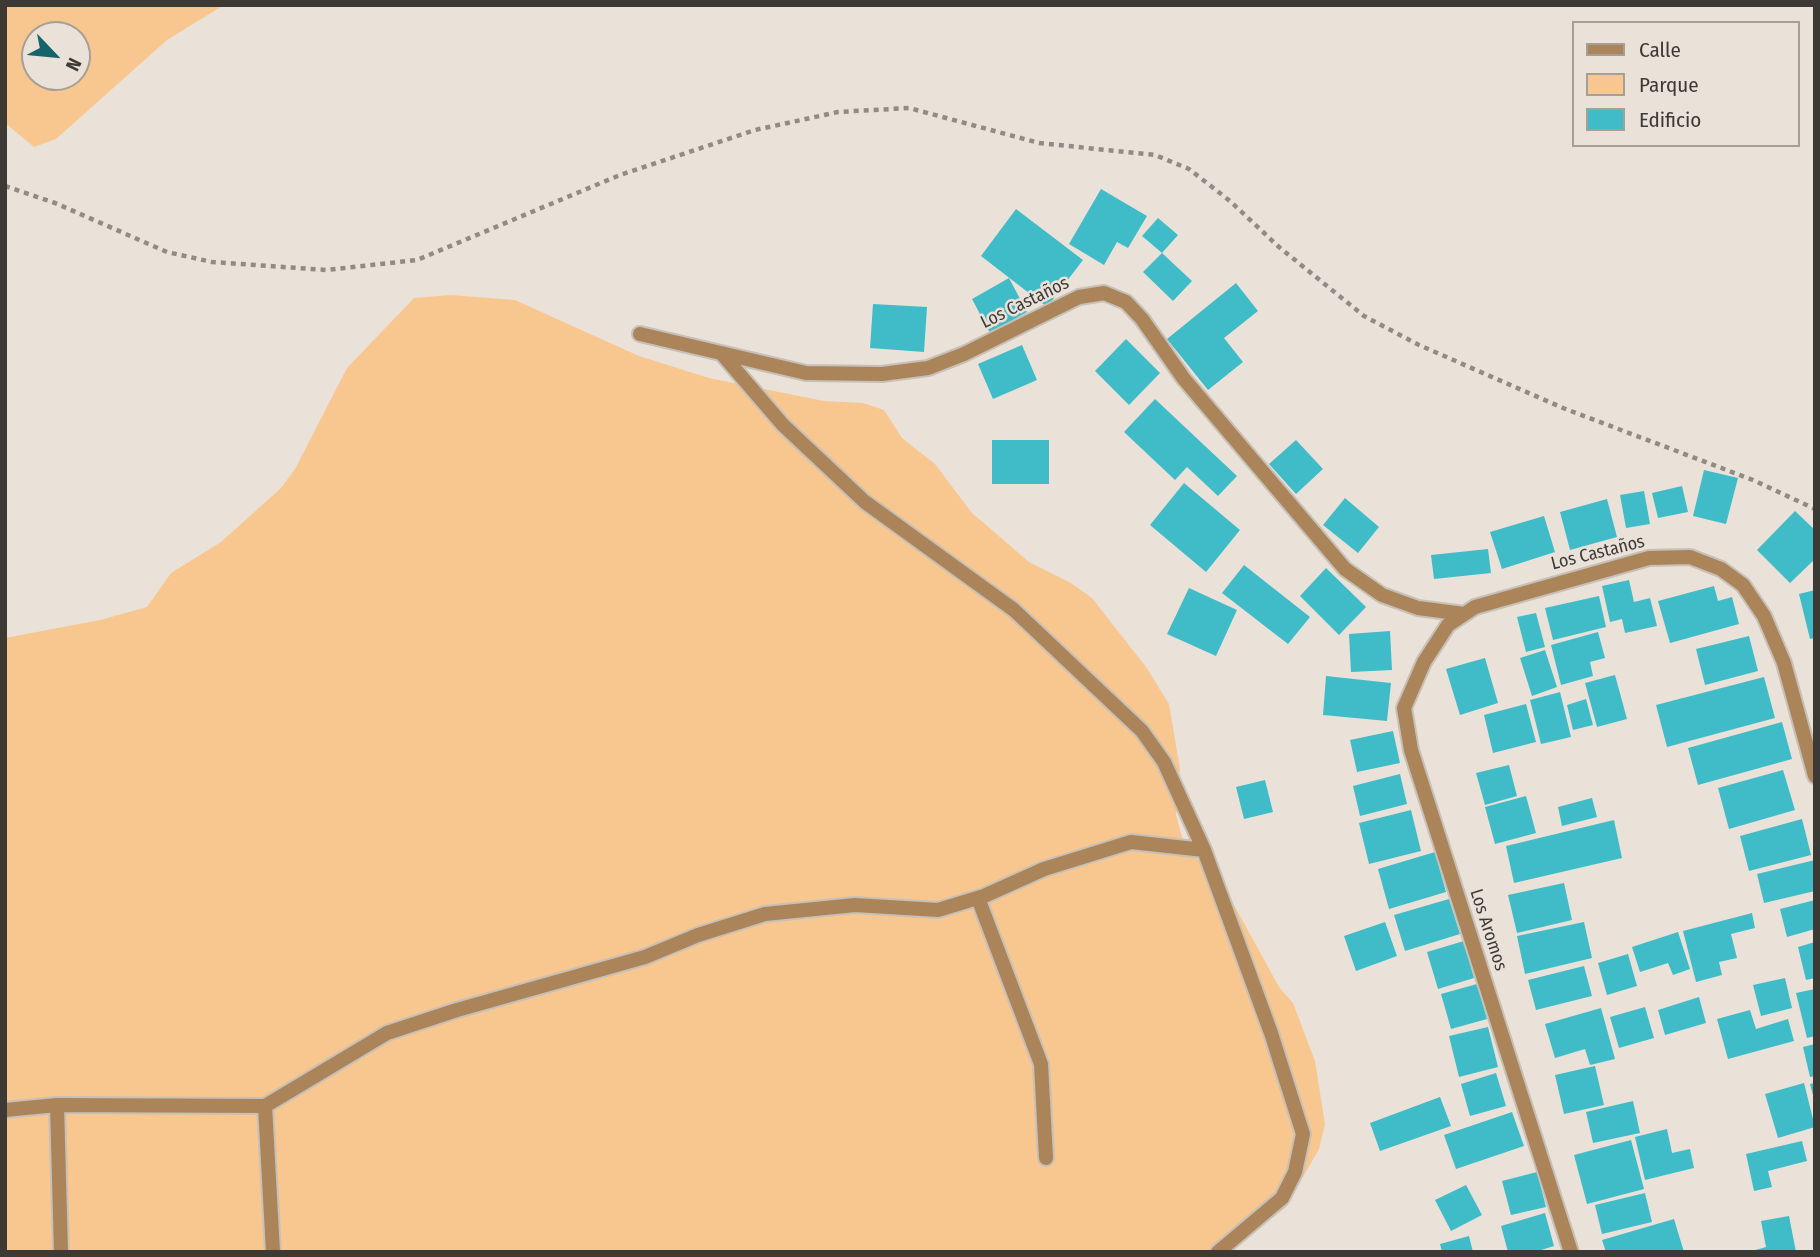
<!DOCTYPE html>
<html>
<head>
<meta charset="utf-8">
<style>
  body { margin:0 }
  #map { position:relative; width:1820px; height:1257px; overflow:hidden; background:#eae2d9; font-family:"Fira Sans Condensed",sans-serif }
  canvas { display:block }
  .frame { position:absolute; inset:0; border:7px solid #3d3a36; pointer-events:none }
  .legend { position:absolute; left:1572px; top:21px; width:228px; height:126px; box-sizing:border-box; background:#eae2d9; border:2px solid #a59f98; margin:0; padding:9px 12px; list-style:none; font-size:21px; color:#3d3a36 }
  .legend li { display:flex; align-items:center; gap:14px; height:35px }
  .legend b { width:35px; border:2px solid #a59f98 }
  .north { position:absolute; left:21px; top:21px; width:70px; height:70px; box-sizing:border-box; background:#eae2d9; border:2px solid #a59f98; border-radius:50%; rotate:116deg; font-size:19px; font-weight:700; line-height:28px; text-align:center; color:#3d3a36 }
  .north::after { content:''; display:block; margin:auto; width:24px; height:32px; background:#16646b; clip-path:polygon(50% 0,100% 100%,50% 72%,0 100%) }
</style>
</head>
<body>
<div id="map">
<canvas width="1820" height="1257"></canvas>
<div class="frame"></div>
<ul class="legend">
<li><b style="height:9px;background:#ab8559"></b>Calle</li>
<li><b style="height:19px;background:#f8c78f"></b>Parque</li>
<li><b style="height:19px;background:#3fbcc8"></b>Edificio</li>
</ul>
<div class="north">N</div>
</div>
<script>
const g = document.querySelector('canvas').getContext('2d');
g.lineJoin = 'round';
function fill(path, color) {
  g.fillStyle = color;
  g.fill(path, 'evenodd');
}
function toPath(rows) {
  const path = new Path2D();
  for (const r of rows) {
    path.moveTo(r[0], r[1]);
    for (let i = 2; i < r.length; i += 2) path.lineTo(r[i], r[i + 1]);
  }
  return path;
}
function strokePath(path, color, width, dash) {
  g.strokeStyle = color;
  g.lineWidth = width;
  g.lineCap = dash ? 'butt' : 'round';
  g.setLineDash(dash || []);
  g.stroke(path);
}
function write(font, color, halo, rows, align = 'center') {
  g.font = font + ' "Fira Sans Condensed",sans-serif';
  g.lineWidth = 5;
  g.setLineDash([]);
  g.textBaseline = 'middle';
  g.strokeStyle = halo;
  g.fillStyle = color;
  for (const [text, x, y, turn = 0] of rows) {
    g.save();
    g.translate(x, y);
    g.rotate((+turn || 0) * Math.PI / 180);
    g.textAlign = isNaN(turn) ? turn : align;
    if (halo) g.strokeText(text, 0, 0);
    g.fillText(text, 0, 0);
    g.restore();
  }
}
fill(toPath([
  [5,5,224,5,167,40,56,139,34,147,5,123],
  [35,35,77,35,77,77,35,77],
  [451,295,515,300,639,356,709,378,824,401,863,403,884,410,902,438,935,464,972,513,1029,562,1071,583,1092,598,1146,667,1169,704,1180,769,1176,815,1182,837,1219,891,1234,905,1279,987,1293,1003,1315,1061,1325,1124,1319,1149,1286,1207,1226,1252,5,1252,5,638,100,620,147,607,171,573,221,542,281,488,295,469,347,368,414,298]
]), '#f8c78f');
fill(toPath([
  [1101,189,1147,216,1128,248,1117,242,1104,265,1069,244],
  [1016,209,1083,260,1047,307,981,256],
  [1158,218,1178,235,1162,253,1142,236],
  [1162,253,1192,281,1173,301,1143,272],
  [1009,278,1027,312,990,333,972,299],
  [1236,283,1258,311,1224,338,1243,362,1208,390,1167,339],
  [873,304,927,307,924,352,870,348],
  [1126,339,1160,373,1129,405,1095,371],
  [1022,345,1037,380,993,399,978,364],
  [1155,399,1237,476,1218,496,1187,467,1175,480,1124,432],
  [992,440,1049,440,1049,484,992,484],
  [1296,440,1323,469,1296,494,1269,464],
  [1704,470,1738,478,1726,524,1693,516],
  [1184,483,1240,530,1206,572,1150,525],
  [1682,486,1688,512,1658,518,1652,493],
  [1644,491,1650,524,1626,528,1620,495],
  [1345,498,1379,527,1358,553,1323,525],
  [1607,499,1617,537,1570,550,1560,512],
  [1795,511,1815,530,1815,559,1790,583,1757,550],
  [1544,516,1555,552,1502,569,1490,532],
  [1488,549,1491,573,1434,579,1431,555],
  [1244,565,1310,617,1288,644,1222,593],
  [1326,568,1366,607,1339,635,1300,596],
  [1629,580,1634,602,1650,598,1657,626,1625,633,1622,619,1610,622,1602,586],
  [1714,586,1718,601,1732,597,1739,624,1670,643,1658,601],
  [1189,588,1237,610,1216,656,1167,634],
  [1815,590,1815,638,1810,639,1799,594],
  [1599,596,1606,627,1553,640,1545,608],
  [1536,613,1545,647,1526,652,1517,617],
  [1390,631,1392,670,1351,672,1349,634],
  [1598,632,1605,658,1590,662,1593,676,1561,685,1551,645],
  [1749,636,1758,671,1705,685,1696,649],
  [1545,650,1557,687,1532,696,1520,658],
  [1485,658,1498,703,1460,715,1446,669],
  [1615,675,1627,719,1597,727,1585,683],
  [1326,676,1391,683,1387,721,1323,715],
  [1764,677,1775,718,1667,747,1656,705],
  [1560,692,1571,737,1541,744,1530,700],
  [1586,699,1593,725,1573,730,1567,705],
  [1526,704,1536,742,1493,753,1484,715],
  [1782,722,1792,759,1698,785,1688,748],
  [1393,731,1400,763,1357,772,1350,740],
  [1509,765,1517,796,1485,805,1476,773],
  [1783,770,1795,810,1729,829,1718,788],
  [1400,774,1407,804,1360,816,1353,786],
  [1265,780,1273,812,1244,819,1236,787],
  [1526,796,1536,833,1495,844,1485,807],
  [1592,798,1597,817,1562,826,1558,807],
  [1411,810,1421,851,1369,864,1359,823],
  [1802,819,1811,855,1749,871,1740,836],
  [1614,820,1622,858,1514,883,1506,846],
  [1435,852,1446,892,1389,909,1378,869],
  [1815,860,1815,891,1764,903,1757,874],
  [1564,883,1572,920,1517,933,1508,895],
  [1449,899,1460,934,1405,951,1394,915],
  [1815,900,1815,929,1787,937,1780,909],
  [1752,913,1755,928,1731,934,1737,958,1719,962,1722,975,1696,982,1683,931],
  [1385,922,1397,956,1356,971,1344,936],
  [1584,922,1592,958,1525,974,1517,936],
  [1678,932,1690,969,1673,975,1668,963,1640,972,1632,947],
  [1464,941,1474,978,1438,989,1427,952],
  [1815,942,1815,978,1806,980,1798,947],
  [1628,954,1637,986,1607,995,1598,963],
  [1584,966,1592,996,1536,1010,1528,980],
  [1785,978,1792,1008,1761,1016,1753,985],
  [1477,984,1487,1019,1451,1029,1441,994],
  [1815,989,1815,1036,1807,1038,1796,993],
  [1699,997,1706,1023,1665,1035,1658,1010],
  [1645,1007,1654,1038,1619,1048,1610,1017],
  [1601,1008,1615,1059,1590,1065,1585,1049,1555,1058,1545,1024],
  [1750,1010,1756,1029,1788,1019,1794,1041,1728,1059,1717,1019],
  [1488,1027,1498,1067,1459,1077,1449,1036],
  [1815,1044,1815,1076,1810,1077,1803,1047],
  [1595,1066,1604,1105,1564,1114,1555,1075],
  [1496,1073,1506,1106,1470,1116,1461,1084],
  [1804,1083,1815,1127,1778,1138,1765,1094],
  [1815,1083,1815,1099,1814,1099,1810,1084],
  [1440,1097,1451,1126,1380,1151,1370,1123],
  [1633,1101,1640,1133,1593,1143,1586,1112],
  [1512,1112,1524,1146,1456,1169,1444,1135],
  [1667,1129,1672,1153,1690,1149,1694,1168,1645,1180,1635,1137],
  [1631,1140,1644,1189,1587,1204,1574,1155],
  [1802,1141,1807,1161,1768,1171,1772,1187,1754,1191,1746,1154],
  [1537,1172,1546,1207,1511,1215,1502,1181],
  [1466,1185,1482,1215,1451,1231,1435,1200],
  [1645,1193,1652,1222,1602,1234,1595,1205],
  [1545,1213,1554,1246,1535,1252,1508,1252,1501,1226],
  [1789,1216,1796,1252,1748,1252,1766,1247,1761,1221],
  [1674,1219,1684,1252,1606,1252,1602,1240],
  [1469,1236,1473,1252,1442,1252,1440,1244]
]), '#3fbcc8');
const minor = toPath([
  [640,334,806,373,882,374,928,368,964,354,1079,297,1104,293,1126,302,1142,319,1184,379,1345,569,1382,595,1418,608,1464,614],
  [722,354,783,425,865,502,1014,610,1142,731,1164,762,1204,850,1271,1033,1303,1134,1295,1172,1282,1198,1218,1252],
  [978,898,1041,1064,1046,1158],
  [57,1105,61,1252],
  [265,1106,273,1252],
  [5,1110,57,1105,265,1106,387,1033,457,1010,645,957,698,935,765,914,855,905,938,910,984,896,1044,869,1131,842,1204,850],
  [1571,1252,1411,750,1404,708,1424,662,1448,625,1475,607,1649,558,1690,557,1721,569,1743,585,1764,616,1784,663,1815,776]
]);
strokePath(minor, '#c7c0b8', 18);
strokePath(toPath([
  [5,186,55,203,167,252,212,262,326,270,417,260,620,175,755,130,838,112,909,108,1039,143,1155,155,1189,169,1230,201,1279,247,1364,316,1419,345,1563,408,1753,480,1815,509]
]), '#918b85', 4.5, [5, 5]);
strokePath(minor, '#ab8559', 14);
write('18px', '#3d3a36', '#eae2d9', [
  ["Los Castaños",1025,303,-26],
  ["Los Castaños",1598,553,-14],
  ["Los Aromos",1488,930,72]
]);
</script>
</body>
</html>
